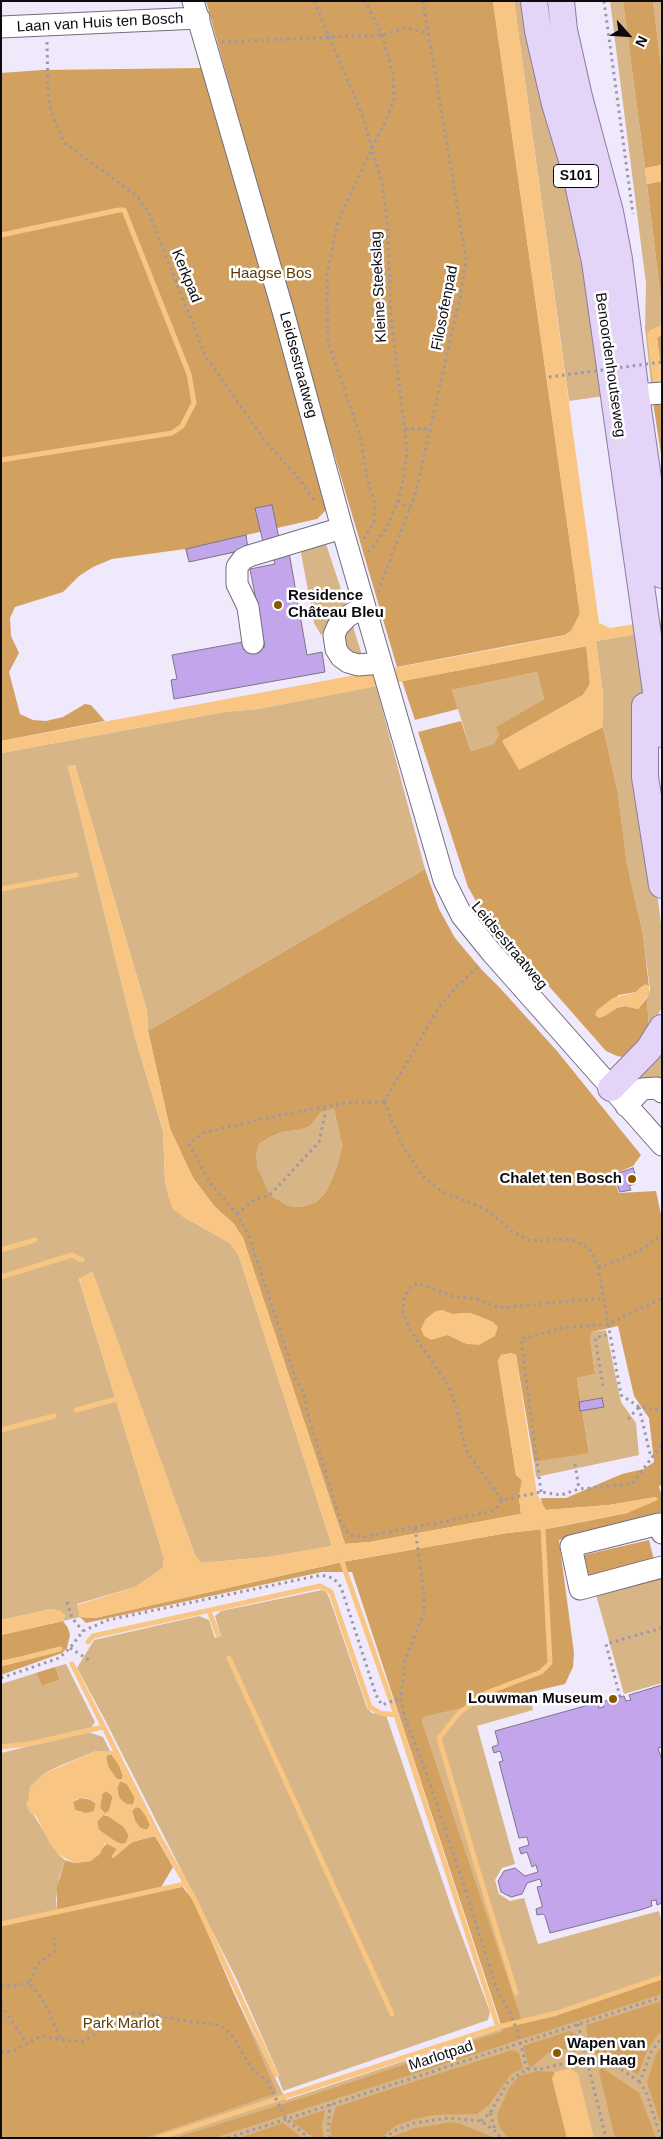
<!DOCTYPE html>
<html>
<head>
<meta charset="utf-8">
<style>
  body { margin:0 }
  #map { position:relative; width:663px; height:2139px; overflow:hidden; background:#f0e9fc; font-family:Helvetica,sans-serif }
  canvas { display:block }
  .frame { position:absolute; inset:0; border:2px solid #0d0b10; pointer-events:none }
  .north { position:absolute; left:603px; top:10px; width:50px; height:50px; -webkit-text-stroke:4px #fff; paint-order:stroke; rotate:116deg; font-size:14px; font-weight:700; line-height:20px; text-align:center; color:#0d0b10 }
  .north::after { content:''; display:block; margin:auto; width:18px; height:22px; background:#0d0b10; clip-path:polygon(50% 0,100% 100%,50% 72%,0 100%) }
</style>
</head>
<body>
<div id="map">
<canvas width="663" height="2139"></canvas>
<div class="frame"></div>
<div class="north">N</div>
</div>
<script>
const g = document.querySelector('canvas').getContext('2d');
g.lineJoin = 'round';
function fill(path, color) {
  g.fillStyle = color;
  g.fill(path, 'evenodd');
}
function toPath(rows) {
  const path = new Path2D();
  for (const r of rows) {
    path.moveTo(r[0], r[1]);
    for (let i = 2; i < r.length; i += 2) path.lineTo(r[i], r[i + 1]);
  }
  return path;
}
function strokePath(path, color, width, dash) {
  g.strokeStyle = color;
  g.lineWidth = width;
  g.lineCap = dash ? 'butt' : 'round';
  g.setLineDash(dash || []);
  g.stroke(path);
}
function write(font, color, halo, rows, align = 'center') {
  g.font = font + ' Helvetica,sans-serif';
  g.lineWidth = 5;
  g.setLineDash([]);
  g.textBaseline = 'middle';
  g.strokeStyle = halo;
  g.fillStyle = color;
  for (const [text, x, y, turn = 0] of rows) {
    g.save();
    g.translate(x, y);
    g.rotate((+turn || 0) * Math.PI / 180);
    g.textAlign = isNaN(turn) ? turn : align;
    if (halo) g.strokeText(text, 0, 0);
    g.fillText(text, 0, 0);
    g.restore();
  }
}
fill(toPath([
  [514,1,525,1,573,199,604,396,569,401],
  [610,1,623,1,645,168,662,309,662,325,655,328,655,384,651,383,645,328,646,284],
  [653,1,661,1,662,73],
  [325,541,347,607,321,635,314,623,301,553,304,547],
  [352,623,362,655,341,650,338,632],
  [637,634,643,693,651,843,662,932,662,1007,649,1032,647,998,650,989,643,934,627,864,618,793,603,727,603,695,596,641],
  [537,672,544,699,497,727,499,734,494,744,471,751,452,690],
  [376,686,425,869,148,1031,147,1011,75,765,68,766,135,1037,163,1131,165,1179,169,1198,182,1216,230,1243,239,1256,332,1546,268,1557,201,1563,195,1555,92,1272,79,1279,164,1558,163,1568,135,1587,77,1604,80,1617,63,1621,65,1615,52,1609,1,1620,1,753,224,712,258,709],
  [662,1040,662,1081,633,1087],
  [334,1109,342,1146,337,1167,326,1192,316,1202,301,1207,289,1206,270,1195,258,1168,256,1155,259,1144,268,1138,282,1132,299,1130,310,1126,321,1112],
  [606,1330,621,1402,636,1423,639,1455,536,1477,534,1462,589,1452,577,1378,595,1374,590,1337,592,1332],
  [662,1577,662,1683,624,1694,596,1595],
  [322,1590,326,1592,329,1597,367,1708,372,1713,386,1715,453,1912,490,2012,488,2020,283,2091,278,2077,279,2075,236,1978,105,1720,77,1668,94,1640,199,1616,209,1620,215,1638,221,1636,215,1616,221,1611],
  [66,1664,95,1722,90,1729,30,1743,1,1745,1,1684,36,1673,42,1686,60,1680,55,1667],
  [529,1692,533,1710,477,1726,515,1864,502,1868,495,1880,499,1894,510,1901,524,1898,538,1944,659,1911,662,1923,662,2138,1,2138,1,1935,184,1892,286,2100,522,2022,422,1721,424,1717],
  [88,1732,103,1737,110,1751,96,1751,59,1766,45,1773,30,1787,29,1801,33,1814,58,1854,65,1860,59,1878,56,1900,57,1911,1,1923,1,1753]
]), '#d8b587');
fill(toPath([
  [206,1,493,1,580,614,571,631,565,635,397,667,333,450,325,430],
  [623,1,653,1,662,73,662,165,645,168],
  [202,68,277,325,328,508,317,519,246,535,248,549,232,553,189,562,185,549,112,559,93,567,79,576,63,592,15,607,10,618,11,636,19,653,9,672,20,714,33,720,46,721,63,717,85,704,91,705,105,721,1,741,1,73,42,70],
  [662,181,662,309,647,184],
  [662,334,662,375,657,338],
  [660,399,662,414,662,461,653,402],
  [587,646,590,684,583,695,502,741,563,746,603,727,618,793,627,864,643,934,649,987,647,985,641,987,636,992,619,995,595,1013,625,1006,638,1009,647,998,649,1032,623,1057,617,1056,606,1051,480,908,468,887,418,732,461,721,471,751,494,744,499,734,496,727,544,699,537,672,452,690,458,709,415,720,402,681],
  [425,869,439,909,455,938,482,970,500,988,557,1051,641,1155,633,1166,612,1175,619,1193,656,1191,662,1219,662,1485,659,1486,662,1497,662,1512,559,1540,574,1653,573,1667,565,1684,424,1717,422,1721,523,2024,662,1978,662,1994,214,2138,175,2138,340,2086,503,2031,352,1572,322,1572,86,1623,80,1617,95,1618,342,1562,507,1533,552,1528,627,1513,656,1497,609,1505,546,1510,542,1505,541,1498,566,1498,622,1474,644,1469,654,1462,649,1418,634,1396,618,1326,592,1332,590,1337,595,1374,577,1378,589,1453,534,1462,516,1355,511,1353,501,1355,498,1361,516,1475,522,1480,519,1497,521,1514,370,1542,345,1544,243,1238,234,1224,214,1206,193,1178,170,1129,148,1031],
  [334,1109,342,1146,337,1167,326,1192,316,1202,301,1207,289,1206,270,1195,258,1168,256,1155,259,1144,268,1138,282,1132,299,1130,310,1126,321,1112],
  [436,1311,453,1314,470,1313,493,1322,467,1344,448,1335,425,1320],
  [649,1540,654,1560,589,1576,584,1555],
  [63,1621,68,1628,70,1635,67,1648,62,1653,1,1675,1,1666,60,1650,59,1648,1,1661,1,1635],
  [55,1667,60,1680,42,1686,36,1673],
  [108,1755,112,1755,119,1765,123,1776,122,1779,117,1779,108,1767,106,1757],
  [120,1781,127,1784,135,1798,133,1805,126,1804,119,1798,117,1788],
  [106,1791,113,1796,109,1811,105,1814,100,1808,102,1794],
  [81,1798,93,1800,96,1804,94,1811,91,1813,85,1813,75,1810,73,1802],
  [136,1807,140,1808,146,1816,150,1825,147,1830,140,1828,135,1821,132,1811],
  [103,1815,108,1816,123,1826,129,1835,126,1843,121,1844,114,1841,99,1830,97,1822],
  [155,1836,173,1867,160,1889,57,1911,57,1887,65,1860,74,1863,91,1861,107,1843,117,1849,112,1856,113,1858,132,1842],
  [182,1886,194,1901,277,2093,145,2138,1,2138,1,1925],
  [662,2001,662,2032,658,2034,646,2053,638,2075,613,2058,594,2053,589,2045,586,2025],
  [570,2031,576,2034,581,2050,577,2051,562,2049,548,2053,533,2066,529,2067,523,2046],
  [662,2046,662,2128,647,2082,656,2054],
  [512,2050,519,2053,523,2069,511,2074,489,2105,477,2114,434,2115,415,2119,395,2126,381,2138,332,2138,330,2127,336,2107],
  [601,2067,639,2093,656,2138,615,2138,599,2072],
  [537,2071,555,2072,552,2078,567,2138,508,2138,500,2128,497,2115,509,2088,519,2076],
  [325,2110,322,2126,324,2138,314,2138,292,2121],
  [452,2122,461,2124,495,2138,389,2138,415,2128],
  [283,2123,303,2138,239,2138]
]), '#d2a15f');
fill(toPath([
  [493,1,514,1,599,623,610,628,662,620,662,630,596,641,603,695,603,727,519,770,502,741,583,695,590,684,586,646,258,709,224,712,1,753,1,741,517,645,565,635,571,631,580,614],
  [662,165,662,181,647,184,645,168],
  [662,325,662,334,657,338,662,375,662,414,660,399,653,381,647,335,650,330],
  [75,765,147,1011,148,1031,170,1129,193,1178,214,1206,234,1224,243,1238,345,1544,370,1542,521,1514,519,1497,522,1480,516,1475,498,1361,501,1355,511,1353,516,1355,537,1494,546,1510,609,1505,656,1497,658,1500,627,1513,552,1528,507,1533,342,1562,95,1618,80,1617,77,1605,135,1587,163,1568,164,1559,79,1278,93,1272,195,1555,201,1563,267,1557,332,1546,239,1256,230,1243,182,1216,173,1209,169,1198,165,1179,163,1131,135,1037,68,766],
  [645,984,649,987,649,994,638,1009,625,1006,619,1007,605,1016,599,1018,595,1015,597,1010,613,998,636,992],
  [442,1310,453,1314,470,1313,493,1322,498,1327,495,1336,479,1345,467,1344,448,1335,431,1340,424,1336,421,1329,425,1320,436,1311],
  [52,1609,61,1611,65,1615,63,1621,1,1635,1,1620],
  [96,1751,114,1751,158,1835,132,1842,113,1858,112,1856,117,1849,105,1843,100,1854,91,1861,74,1863,58,1854,50,1844,36,1816,30,1813,26,1804,30,1795,30,1787,45,1773],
  [108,1755,112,1755,119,1765,123,1776,122,1779,117,1779,108,1767,106,1757],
  [120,1781,127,1784,135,1798,133,1805,126,1804,119,1798,117,1788],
  [106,1791,112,1796,112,1801,109,1811,105,1813,100,1808,102,1794],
  [87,1798,96,1804,94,1811,85,1813,75,1810,73,1802,77,1799],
  [136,1807,140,1808,146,1816,150,1825,147,1830,140,1828,135,1821,132,1811],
  [103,1815,108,1816,123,1826,129,1835,126,1843,121,1844,115,1841,99,1830,97,1822],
  [570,2068,578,2074,594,2138,567,2138,552,2078,555,2072]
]), '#f8c582');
strokePath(toPath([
  [1,235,119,210,124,210,189,374,194,403,182,426,172,433,1,460],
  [1,889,76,875],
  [1,1250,35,1240],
  [1,1277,72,1255,82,1260],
  [76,1410,117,1399],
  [1,1430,54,1416],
  [342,1562,396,1715,498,2027],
  [209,1611,218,1635],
  [88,1642,93,1636,320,1586,331,1592,370,1707,380,1713,396,1715],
  [229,1658,392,2014],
  [1,1664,60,1649],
  [72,1664,158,1835,195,1900,276,2075],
  [1,1747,29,1744,103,1727],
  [1,1924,185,1884],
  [516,1993,476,1864,439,1738,459,1713,486,1693,541,1672,550,1663,543,1529],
  [158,2138,498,2027,557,2013,662,1977]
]), '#f8c582', 5);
const building = toPath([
  [272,505,279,538,263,542,255,508,272,505],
  [246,535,248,549,189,562,186,549,246,535],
  [289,552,307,655,322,652,325,672,174,699,171,680,177,679,172,655,243,642,244,650,265,647,250,569,275,564,273,555,289,552],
  [633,1168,637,1180,635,1184,629,1186,631,1190,620,1192,613,1175,633,1168],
  [602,1398,604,1407,580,1411,579,1402,602,1398],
  [662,1685,662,1747,658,1748,662,1760,662,1903,657,1905,656,1900,651,1901,652,1906,640,1910,550,1933,545,1916,543,1914,537,1915,536,1909,542,1907,542,1905,537,1887,542,1886,540,1879,527,1883,522,1894,511,1897,501,1892,498,1881,504,1871,515,1868,525,1876,538,1872,536,1865,532,1867,527,1852,521,1854,519,1848,529,1845,527,1837,519,1838,499,1762,503,1761,501,1754,500,1751,494,1753,492,1747,498,1745,498,1742,495,1731,592,1704,598,1703,599,1708,604,1707,602,1702,624,1696,626,1701,631,1700,629,1695,662,1685]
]);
fill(building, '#c2a5ea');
strokePath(building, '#7c7686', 1);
const minor = toPath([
  [193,1,283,311,342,528,444,880,462,916,492,953,662,1145],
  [1,27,199,18],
  [636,395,662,393],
  [364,607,348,616,338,626,334,635,336,649,341,657,348,662,358,665,381,663],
  [253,643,248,607,237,584,237,567,243,559,249,556,342,528],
  [626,1106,642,1089,657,1088,662,1092],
  [662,1533,659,1524,571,1546,580,1589,662,1567]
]);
const major = toPath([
  [534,1,538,31,555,104,575,170,595,262,662,734],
  [561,1,564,30,579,97,610,212,619,259,636,395,662,575],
  [645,706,645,777,662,885],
  [611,1088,649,1049,662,1028]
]);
strokePath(minor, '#736c7c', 23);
strokePath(major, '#8c7ba4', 28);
strokePath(toPath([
  [314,1,362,114,382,183,388,228,391,318,407,449,404,477,398,500,386,529,367,554],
  [604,1,633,214],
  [47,42,48,90,51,111,61,136,66,144,138,197,148,211,206,357,265,441,300,480,315,502],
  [222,42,382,35,406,28,428,33],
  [405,429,431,429],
  [398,500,410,509],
  [364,539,374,522,375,504,368,482,360,435,328,341,327,275,336,229,344,207,387,118,394,99,393,74,382,35,365,1],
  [378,592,416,492,461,293,466,259,423,1],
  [384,1102,345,1103,271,1117,203,1133,189,1144,210,1183,237,1214,249,1236,296,1380,304,1393,307,1412,341,1522,349,1535,363,1537,457,1519,495,1510,502,1500,541,1492,561,1495,579,1489,632,1484,662,1444],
  [384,1102,401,1142,420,1174,441,1191,485,1209,513,1232,530,1241,571,1239,589,1248,598,1267,621,1395,639,1407,662,1410],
  [384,1102,439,1007,458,985,479,966],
  [237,1214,254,1200,270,1195,319,1142,325,1114,323,1107],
  [598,1267,624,1258,644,1248,662,1234],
  [603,1386,595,1338,610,1334],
  [639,1407,651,1458],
  [628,1419,638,1408],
  [575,1464,579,1489],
  [541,1492,521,1339,562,1328,608,1324,662,1298],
  [502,1500,465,1449,458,1414,449,1386,410,1330,403,1312,404,1299,409,1289,417,1283,452,1296,478,1299,499,1308,604,1298],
  [415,1528,424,1593,424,1613,405,1660,401,1698,404,1716,427,1775,461,1876,496,1987,511,2015,518,2033,527,2069],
  [67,1602,72,1618,83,1631],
  [70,1648,92,1662],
  [1,1678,59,1658,70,1648,83,1631,108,1620,321,1575,333,1578,341,1587,376,1695,382,1705,401,1698],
  [620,1697,606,1644,662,1628],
  [54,1937,55,1950,37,1965,29,1983,42,1998,61,2040],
  [1,1987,29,1983],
  [1,2005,26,2042],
  [578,2024,606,2138],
  [1,2052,13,2051,41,2036,61,2040,83,2041,131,2013,145,2013,192,2022,220,2025,233,2037,251,2068,267,2081,286,2119,309,2138],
  [490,2113,495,2130],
  [481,2121,490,2113,508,2082,527,2069,541,2069,587,2058,610,2062,640,2082],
  [228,2138,662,1997],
  [330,2138,328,2129,330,2104],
  [384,2138,396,2130,414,2123,449,2118,481,2121,495,2131,501,2138],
  [661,2138,647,2094,640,2082,651,2052,662,2037]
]), '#9d98a6', 3, [2.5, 4]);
strokePath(minor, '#fff', 21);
strokePath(major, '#e3d4f8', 26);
strokePath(toPath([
  [549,377,662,362]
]), '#9d98a6', 3, [2.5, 4]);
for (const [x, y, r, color] of [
  [278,605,5,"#895900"],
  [632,1179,5,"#895900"],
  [613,1699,5,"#895900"],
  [557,2053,5,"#895900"]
]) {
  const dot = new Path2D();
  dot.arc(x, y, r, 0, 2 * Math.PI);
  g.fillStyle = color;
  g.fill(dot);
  strokePath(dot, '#fff', 2);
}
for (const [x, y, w] of [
  [576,176,45]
]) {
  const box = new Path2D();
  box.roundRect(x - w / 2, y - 11.5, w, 23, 4);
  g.fillStyle = '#fff';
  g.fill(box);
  strokePath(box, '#0d0b10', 1);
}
write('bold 14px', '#0d0b10', null, [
  ["S101",576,176]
]);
write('15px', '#0d0b10', '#fff', [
  ["Laan van Huis ten Bosch",100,23,-3],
  ["Kerkpad",186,276,68],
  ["Kleine Steekslag",379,287,-93],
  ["Filosofenpad",445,308,-79],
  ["Leidsestraatweg",298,365,75],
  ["Benoordenhoutseweg",610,365,82],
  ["Leidsestraatweg",509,946,50],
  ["Marlotpad",441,2056,-18]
]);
write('15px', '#5e3d06', '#fff', [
  ["Haagse Bos",271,274],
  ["Park Marlot",121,2024]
]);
write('bold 15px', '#0d0b10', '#fff', [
  ["Residence",288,596],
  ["Château Bleu",288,613],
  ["Chalet ten Bosch",622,1179,"right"],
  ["Louwman Museum",603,1699,"right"],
  ["Wapen van",567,2044],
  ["Den Haag",567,2061]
], 'left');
</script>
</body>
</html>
